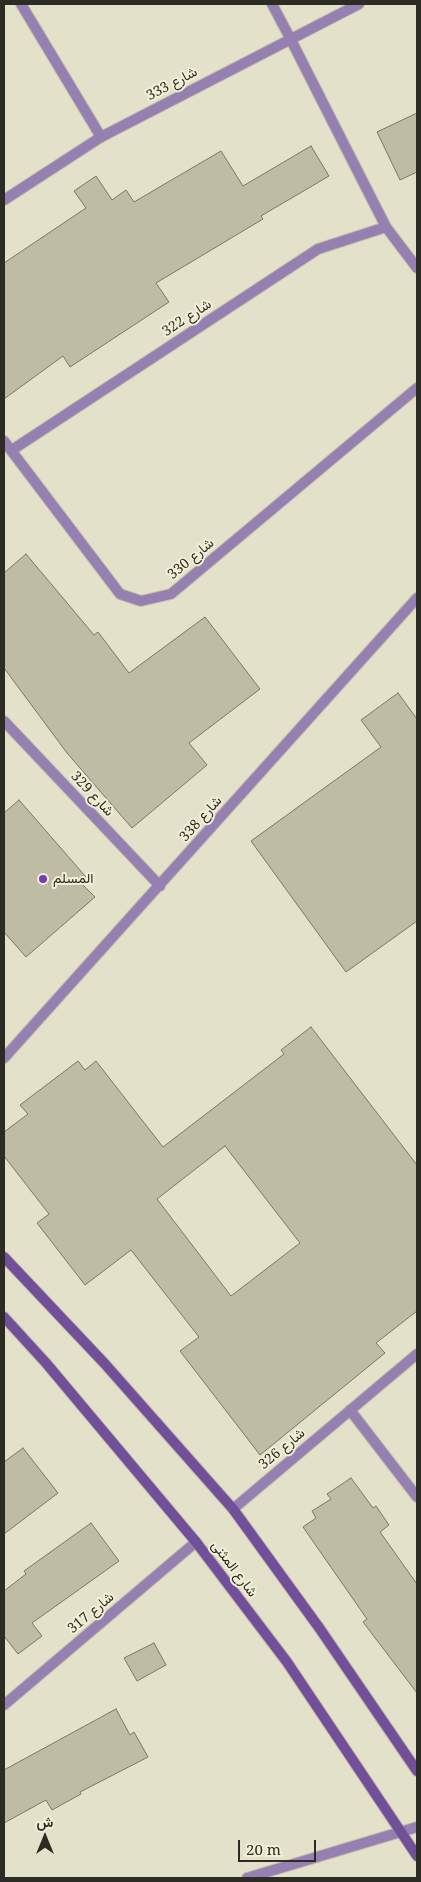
<!DOCTYPE html>
<html>
<head>
<meta charset="utf-8">
<style>
  body { margin:0 }
  #map { position:relative; width:421px; height:1882px; overflow:hidden; background:#e4e1ca; font-family:"Noto Serif",Vazirmatn,serif }
  canvas { display:block }
  .frame { position:absolute; inset:0; border:5px solid #2d2c24; pointer-events:none }
  .north { position:absolute; left:20px; top:1812px; width:50px; height:50px; -webkit-text-stroke:4px #f1efd7; paint-order:stroke; rotate:0deg; font-size:14px; font-weight:700; line-height:20px; text-align:center; color:#2d2c24 }
  .north::after { content:''; display:block; margin:auto; width:18px; height:22px; background:#2d2c24; clip-path:polygon(50% 0,100% 100%,50% 72%,0 100%) }
  .scale { position:absolute; left:238px; top:1840px; width:78px; height:22px; box-sizing:border-box; border:2px solid #2d2c24; border-top:0; padding-left:6px; font-size:15px; line-height:18px; white-space:nowrap; color:#2d2c24; -webkit-text-stroke:4px #f1efd7; paint-order:stroke }
</style>
</head>
<body>
<div id="map">
<canvas width="421" height="1882"></canvas>
<div class="frame"></div>
<div class="north">ش</div>
<div class="scale">20 m</div>
</div>
<script>
const g = document.querySelector('canvas').getContext('2d');
g.lineJoin = 'round';
function fill(path, color) {
  g.fillStyle = color;
  g.fill(path, 'evenodd');
}
function toPath(rows) {
  const path = new Path2D();
  for (const r of rows) {
    path.moveTo(r[0], r[1]);
    for (let i = 2; i < r.length; i += 2) path.lineTo(r[i], r[i + 1]);
  }
  return path;
}
function strokePath(path, color, width, dash) {
  g.strokeStyle = color;
  g.lineWidth = width;
  g.lineCap = dash ? 'butt' : 'round';
  g.setLineDash(dash || []);
  g.stroke(path);
}
function write(font, color, halo, rows, align = 'center') {
  g.font = font + ' "Noto Serif",Vazirmatn,serif';
  g.lineWidth = 4;
  g.setLineDash([]);
  g.textBaseline = 'middle';
  g.strokeStyle = halo;
  g.fillStyle = color;
  for (const [text, x, y, turn = 0] of rows) {
    g.save();
    g.translate(x, y);
    g.rotate((+turn || 0) * Math.PI / 180);
    g.textAlign = isNaN(turn) ? turn : align;
    if (halo) g.strokeText(text, 0, 0);
    g.fillText(text, 0, 0);
    g.restore();
  }
}
const building = toPath([
  [417,113,417,172,400,180,377,132,417,113],
  [311,146,329,176,261,216,263,219,156,283,169,302,70,367,63,356,4,399,4,263,86,208,74,191,96,176,112,200,126,190,134,202,221,151,243,186,311,146],
  [26,554,94,635,98,632,129,673,205,617,260,689,189,743,207,765,132,828,67,753,4,668,4,573,26,554],
  [398,693,417,719,417,921,346,972,251,841,381,747,361,720,398,693],
  [19,800,86,877,80,882,95,897,26,957,4,932,4,813,19,800],
  [311,1027,417,1165,417,1311,376,1343,385,1353,260,1455,180,1351,199,1337,131,1250,85,1285,37,1223,49,1214,4,1156,4,1132,28,1114,20,1105,78,1061,85,1070,96,1061,163,1147,284,1054,281,1050,311,1027],
  [225,1146,300,1243,231,1296,157,1199,225,1146],
  [23,1448,58,1493,4,1534,4,1462,23,1448],
  [351,1478,373,1508,376,1506,389,1525,380,1532,417,1584,417,1693,363,1622,367,1619,303,1527,316,1518,312,1511,331,1499,327,1494,351,1478],
  [91,1523,119,1561,32,1623,42,1636,18,1654,4,1636,4,1591,26,1574,24,1571,91,1523],
  [154,1643,166,1665,137,1681,124,1658,154,1643],
  [116,1709,130,1735,134,1732,148,1757,80,1792,81,1794,52,1810,46,1800,4,1823,4,1770,116,1709]
]);
fill(building, '#bfbca6');
strokePath(building, '#7a7762', 1);
const lane = toPath([
  [21,4,101,137],
  [272,4,290,38]
]);
const street = toPath([
  [290,38,386,227,417,268],
  [4,200,101,137,359,4],
  [4,441,120,594,141,601,171,594,417,388],
  [12,450,318,249,386,227],
  [4,721,160,886],
  [4,1058,417,598],
  [350,1410,417,1497],
  [233,1509,417,1354],
  [4,1705,196,1542],
  [247,1878,417,1827]
]);
const secondary = toPath([
  [4,1257,105,1364,233,1509,320,1629,417,1771],
  [4,1317,46,1363,196,1542,287,1662,417,1856]
]);
strokePath(lane, '#bfbda9', 12);
strokePath(street, '#bfbda9', 12);
strokePath(secondary, '#bfbda9', 12);
strokePath(lane, '#9680b2', 10);
strokePath(street, '#9680b2', 10);
strokePath(secondary, '#725099', 10);
for (const [x, y, r, color] of [
  [43,879,5,"#783cb2"]
]) {
  const dot = new Path2D();
  dot.arc(x, y, r, 0, 2 * Math.PI);
  g.fillStyle = color;
  g.fill(dot);
  strokePath(dot, '#f1efd7', 2);
}
write('14px', '#2d2c24', '#f1efd7', [
  ["شارع 333",172,84,-28],
  ["شارع 322",187,318,-33],
  ["شارع 330",191,559,-40],
  ["شارع 329",92,794,47],
  ["شارع 338",201,819,-48],
  ["شارع 326",282,1449,-40],
  ["شارع المثنى",234,1569,53],
  ["شارع 317",91,1613,-40]
]);
write('14px', '#2d2c24', '#f1efd7', [
  ["المسلم",53,879]
], 'left');
</script>
</body>
</html>
